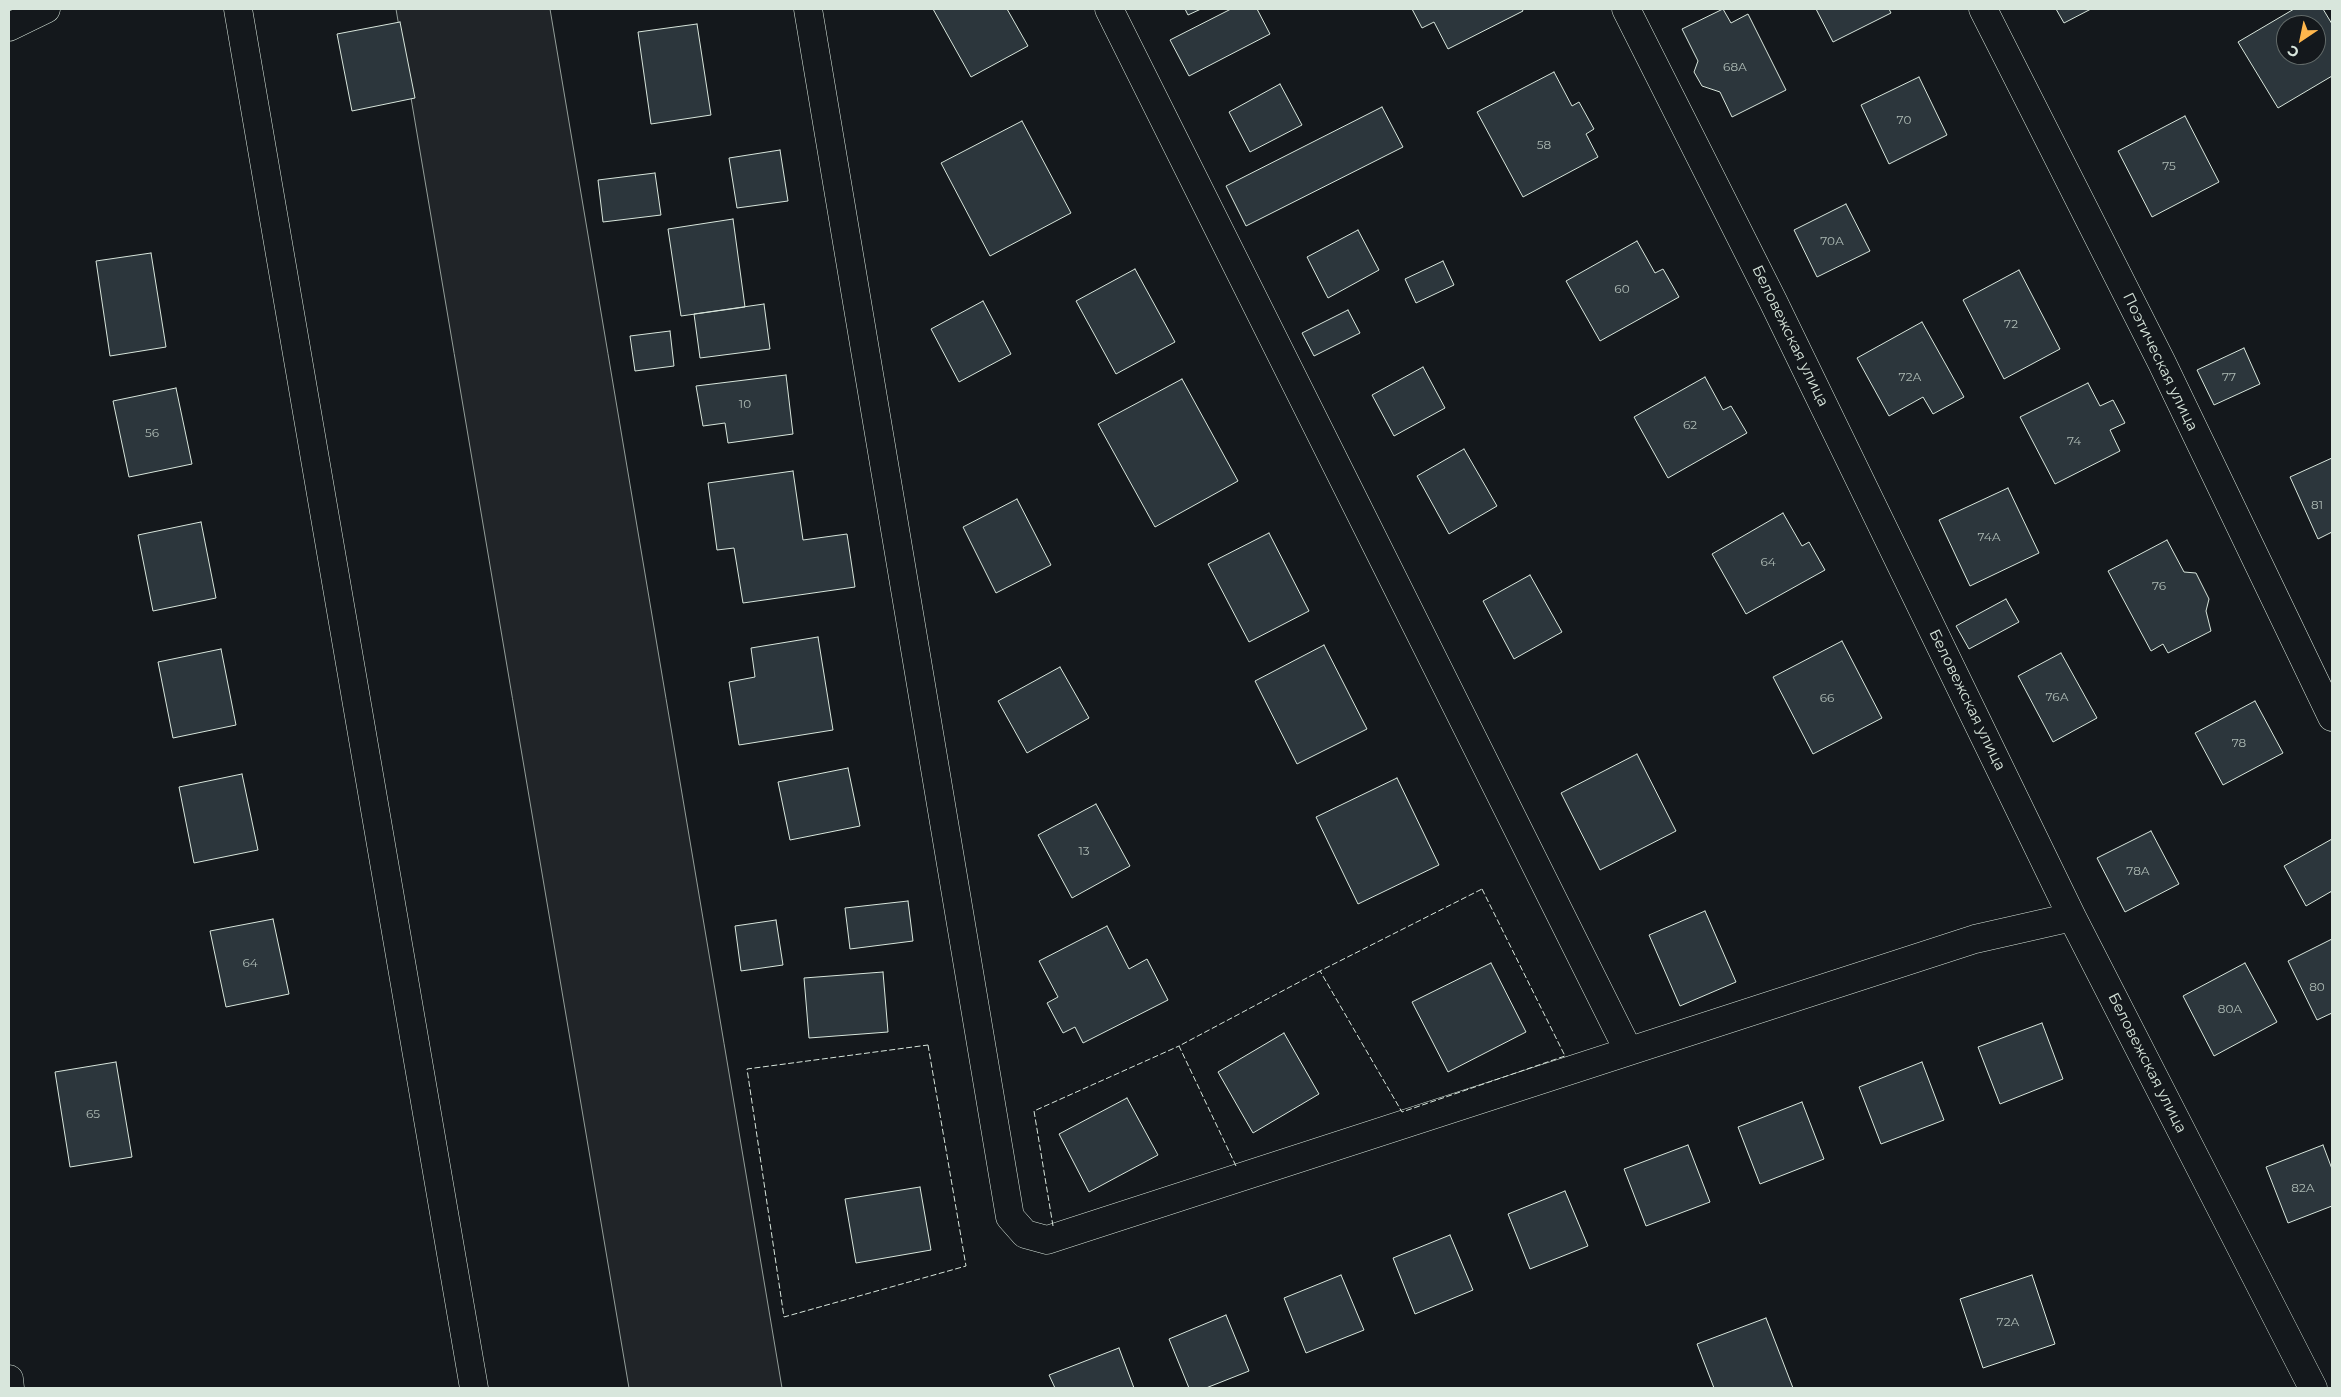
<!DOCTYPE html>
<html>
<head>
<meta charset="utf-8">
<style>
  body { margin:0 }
  #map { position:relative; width:2341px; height:1397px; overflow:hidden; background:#14181c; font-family:Montserrat,sans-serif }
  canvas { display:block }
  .frame { position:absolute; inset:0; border:10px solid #d8e6dc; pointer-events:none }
  .north { position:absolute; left:2276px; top:15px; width:50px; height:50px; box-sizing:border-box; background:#14181c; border:1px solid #626a69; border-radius:50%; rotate:214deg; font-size:14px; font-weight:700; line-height:20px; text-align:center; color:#d8e6dc }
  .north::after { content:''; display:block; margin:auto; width:18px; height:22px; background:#ffb74d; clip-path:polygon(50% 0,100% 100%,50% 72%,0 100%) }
</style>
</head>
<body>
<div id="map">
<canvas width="2341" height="1397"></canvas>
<div class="frame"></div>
<div class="north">С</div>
</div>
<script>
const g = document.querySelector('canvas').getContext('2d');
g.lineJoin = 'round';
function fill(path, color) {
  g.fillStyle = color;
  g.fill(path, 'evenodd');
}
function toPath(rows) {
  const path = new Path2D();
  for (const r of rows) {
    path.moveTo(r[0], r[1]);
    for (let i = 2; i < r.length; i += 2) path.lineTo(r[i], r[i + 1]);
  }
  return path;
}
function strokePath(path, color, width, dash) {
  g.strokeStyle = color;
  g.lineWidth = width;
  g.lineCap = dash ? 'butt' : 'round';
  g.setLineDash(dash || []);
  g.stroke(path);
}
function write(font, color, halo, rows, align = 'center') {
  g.font = font + ' Montserrat,sans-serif';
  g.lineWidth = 4;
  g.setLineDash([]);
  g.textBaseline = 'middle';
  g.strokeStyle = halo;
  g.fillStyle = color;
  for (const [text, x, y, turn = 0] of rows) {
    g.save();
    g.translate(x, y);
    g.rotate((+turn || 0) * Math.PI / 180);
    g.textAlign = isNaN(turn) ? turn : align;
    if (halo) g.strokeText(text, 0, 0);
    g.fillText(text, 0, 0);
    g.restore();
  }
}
const green = toPath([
  [396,9,550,9,782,1388,629,1388,396,9]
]);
fill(green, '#202428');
strokePath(green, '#939e99', 1);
const building = toPath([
  [933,9,1007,9,1028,46,971,77,933,9],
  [1185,9,1201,9,1188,15,1185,9],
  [1231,9,1257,9,1270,34,1189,76,1170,40,1231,9],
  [1412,9,1522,9,1523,11,1448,49,1434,22,1422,28,1412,9],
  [1723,9,1731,23,1748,14,1786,90,1732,117,1720,92,1702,86,1694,72,1698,61,1682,29,1723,9],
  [1816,9,1889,9,1891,13,1833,42,1816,9],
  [2056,9,2091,9,2064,23,2056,9],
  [2294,9,2323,9,2332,24,2332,76,2278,108,2238,42,2294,9],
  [2286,25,2316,25,2316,55,2286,55,2286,25],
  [400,22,415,98,352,111,337,34,400,22],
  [697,24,711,115,651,124,638,32,697,24],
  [1554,72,1572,106,1579,102,1594,129,1586,134,1598,157,1523,197,1477,112,1554,72],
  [1919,77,1947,135,1889,164,1861,105,1919,77],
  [1280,84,1302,125,1250,152,1229,112,1280,84],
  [1382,107,1403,147,1246,226,1226,186,1382,107],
  [2185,116,2219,182,2152,217,2118,151,2185,116],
  [1022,121,1071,213,990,256,941,163,1022,121],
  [780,150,788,201,737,208,729,158,780,150],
  [655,173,661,215,603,222,598,180,655,173],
  [1846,204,1870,251,1817,277,1794,230,1846,204],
  [733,219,745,307,681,316,668,229,733,219],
  [1358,230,1379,270,1328,298,1307,257,1358,230],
  [1637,241,1655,273,1663,269,1679,297,1600,341,1566,281,1637,241],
  [151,253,166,347,110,356,96,261,151,253],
  [1443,261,1454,285,1416,303,1405,279,1443,261],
  [1135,269,1175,342,1116,374,1076,301,1135,269],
  [2019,270,2060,349,2004,379,1963,300,2019,270],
  [983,301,1011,354,959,382,931,329,983,301],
  [764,304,770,349,700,358,694,314,764,304],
  [1348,310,1360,333,1314,356,1302,333,1348,310],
  [1922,322,1964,397,1933,414,1923,397,1889,416,1857,358,1922,322],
  [670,331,674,366,635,371,630,336,670,331],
  [2244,348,2260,384,2214,405,2197,370,2244,348],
  [1423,367,1445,408,1394,436,1372,395,1423,367],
  [786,375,793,434,728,443,725,423,703,426,696,386,786,375],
  [1705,377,1723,410,1731,406,1747,433,1668,478,1634,417,1705,377],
  [1182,379,1238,481,1155,527,1098,424,1182,379],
  [2088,383,2100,406,2113,400,2125,423,2110,430,2120,451,2055,484,2020,417,2088,383],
  [176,388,192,464,129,477,113,401,176,388],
  [1464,449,1497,506,1449,534,1417,476,1464,449],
  [2332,458,2332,532,2318,539,2290,477,2332,458],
  [793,471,803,540,847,534,855,587,743,603,734,548,717,550,708,483,793,471],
  [2008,488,2039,553,1970,586,1939,520,2008,488],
  [1017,499,1051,565,996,593,963,527,1017,499],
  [1783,513,1802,546,1809,542,1825,570,1746,614,1712,554,1783,513],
  [201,522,216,598,153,611,138,535,201,522],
  [1269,533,1309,611,1249,642,1208,564,1269,533],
  [2167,540,2184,572,2196,573,2209,599,2206,611,2211,631,2168,653,2163,644,2151,651,2108,571,2167,540],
  [1530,575,1562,632,1514,659,1483,601,1530,575],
  [2006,599,2019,622,1969,649,1956,626,2006,599],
  [818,637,833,730,739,745,729,682,755,677,751,648,818,637],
  [1842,641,1882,718,1813,754,1773,677,1842,641],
  [1324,645,1367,729,1297,764,1255,681,1324,645],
  [221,649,236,725,173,738,158,662,221,649],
  [2061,653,2097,718,2053,742,2018,676,2061,653],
  [1060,667,1089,718,1027,753,998,701,1060,667],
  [2255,701,2283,753,2223,785,2195,733,2255,701],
  [1637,754,1676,831,1600,870,1561,793,1637,754],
  [848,768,860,826,790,840,778,782,848,768],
  [242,774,258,850,194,863,179,787,242,774],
  [1397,778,1439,865,1358,904,1316,817,1397,778],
  [1096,804,1130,866,1072,898,1038,835,1096,804],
  [2151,831,2179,884,2125,912,2097,858,2151,831],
  [2332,839,2332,891,2306,906,2284,866,2332,839],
  [908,901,913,941,850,949,845,908,908,901],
  [1705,911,1736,982,1680,1006,1649,935,1705,911],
  [273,919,289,994,226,1007,210,931,273,919],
  [776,920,783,965,741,971,735,926,776,920],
  [1107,926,1129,969,1147,959,1168,1000,1083,1043,1075,1027,1063,1033,1047,1003,1058,997,1039,961,1107,926],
  [2332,939,2332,1013,2317,1020,2288,961,2332,939],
  [1491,963,1526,1032,1448,1072,1412,1002,1491,963],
  [2245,963,2277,1022,2214,1056,2183,996,2245,963],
  [883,972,888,1032,809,1038,804,978,883,972],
  [2042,1023,2063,1079,2000,1104,1978,1047,2042,1023],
  [1284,1033,1319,1094,1253,1133,1218,1072,1284,1033],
  [116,1062,132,1157,70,1167,55,1072,116,1062],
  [1922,1062,1944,1120,1881,1144,1859,1087,1922,1062],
  [1127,1098,1158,1155,1089,1192,1059,1134,1127,1098],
  [1802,1102,1824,1159,1760,1184,1738,1127,1802,1102],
  [1688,1145,1710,1202,1646,1226,1624,1169,1688,1145],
  [2323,1145,2332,1169,2332,1206,2288,1223,2266,1167,2323,1145],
  [920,1187,931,1250,856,1263,845,1199,920,1187],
  [1565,1191,1588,1246,1530,1269,1508,1214,1565,1191],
  [1450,1235,1473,1290,1415,1314,1393,1258,1450,1235],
  [1341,1275,1364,1330,1306,1353,1284,1298,1341,1275],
  [2032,1275,2055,1344,1983,1368,1960,1299,2032,1275],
  [1226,1315,1249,1371,1206,1388,1189,1388,1169,1339,1226,1315],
  [1766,1318,1793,1388,1714,1388,1697,1344,1766,1318],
  [1119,1348,1134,1388,1055,1388,1049,1375,1119,1348]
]);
fill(building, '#2c363c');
strokePath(building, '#d8e6dc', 1);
const minor = toPath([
  [238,9,474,1388],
  [808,9,1010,1217,1025,1234,1047,1240,1975,939,2072,917],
  [1109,9,1628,1050],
  [1626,9,1773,301,2072,917,2313,1388],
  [1983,9,2162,363,2332,717],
  [9,27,46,9],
  [9,1379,10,1388]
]);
strokePath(minor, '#d8e6dc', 29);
strokePath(minor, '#14181c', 28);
strokePath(toPath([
  [1482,889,1565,1056,1402,1112,1320,971,1482,889],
  [928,1045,966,1266,784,1317,747,1069,928,1045],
  [1236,1166,1179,1046,1320,971],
  [1053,1226,1034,1111,1179,1046]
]), '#d8e6dc', 1, [6, 2.5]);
write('12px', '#adbab4', null, [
  ["68А",1735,67],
  ["70",1904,120],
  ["58",1544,145],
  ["75",2169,166],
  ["70А",1832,241],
  ["60",1622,289],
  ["72",2011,324],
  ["72А",1910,377],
  ["77",2229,377],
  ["10",745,404],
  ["62",1690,425],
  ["56",152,433],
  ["74",2074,441],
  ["81",2317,505],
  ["74А",1989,537],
  ["64",1768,562],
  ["76",2159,586],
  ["76А",2057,697],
  ["66",1827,698],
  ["78",2239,743],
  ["13",1084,851],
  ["78А",2138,871],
  ["64",250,963],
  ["80",2317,987],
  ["80А",2230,1009],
  ["65",93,1114],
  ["82А",2303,1188],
  ["72А",2008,1322]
]);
write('15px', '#d8e6dc', '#14181c', [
  ["Беловежская улица",1790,336,64],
  ["Поэтическая улица",2160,362,64],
  ["Беловежская улица",1967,700,64],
  ["Беловежская улица",2147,1063,63]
]);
</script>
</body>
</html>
